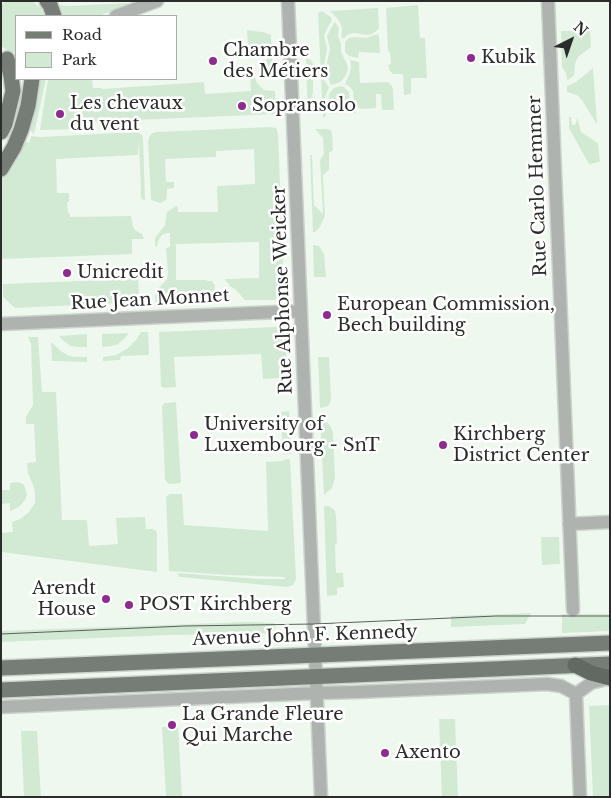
<!DOCTYPE html>
<html>
<head>
<meta charset="utf-8">
<style>
  body { margin:0 }
  #map { position:relative; width:611px; height:798px; overflow:hidden; background:#eff8ef; font-family:"Libre Baskerville",serif }
  canvas { display:block }
  .frame { position:absolute; inset:0; border:2px solid #2a2d2a; pointer-events:none }
  .legend { position:absolute; left:15px; top:15px; width:162px; height:65px; box-sizing:border-box; background:#fff; border:1px solid #aaabaa; margin:0; padding:6px 9px; list-style:none; font-size:15px; color:#2a2d2a }
  .legend li { display:flex; align-items:center; gap:10px; height:25px }
  .legend b { width:25px; border:1px solid #aaabaa }
  .north { position:absolute; left:546px; top:15px; width:50px; height:50px; -webkit-text-stroke:4px #fff; paint-order:stroke; rotate:41deg; font-size:14px; font-weight:700; line-height:20px; text-align:center; color:#2a2d2a }
  .north::after { content:''; display:block; margin:auto; width:18px; height:22px; background:#2a2d2a; clip-path:polygon(50% 0,100% 100%,50% 72%,0 100%) }
</style>
</head>
<body>
<div id="map">
<canvas width="611" height="798"></canvas>
<div class="frame"></div>
<ul class="legend">
<li><b style="height:6px;background:#767c76"></b>Road</li>
<li><b style="height:14px;background:#d2ead4"></b>Park</li>
</ul>
<div class="north">N</div>
</div>
<script>
const g = document.querySelector('canvas').getContext('2d');
g.lineJoin = 'round';
function fill(path, color) {
  g.fillStyle = color;
  g.fill(path, 'evenodd');
}
function toPath(rows) {
  const path = new Path2D();
  for (const r of rows) {
    path.moveTo(r[0], r[1]);
    for (let i = 2; i < r.length; i += 2) path.lineTo(r[i], r[i + 1]);
  }
  return path;
}
function strokePath(path, color, width, dash) {
  g.strokeStyle = color;
  g.lineWidth = width;
  g.lineCap = dash ? 'butt' : 'round';
  g.setLineDash(dash || []);
  g.stroke(path);
}
function write(font, color, halo, rows, align = 'center') {
  g.font = font + ' "Libre Baskerville",serif';
  g.lineWidth = 5;
  g.setLineDash([]);
  g.textBaseline = 'middle';
  g.strokeStyle = halo;
  g.fillStyle = color;
  for (const [text, x, y, turn = 0] of rows) {
    g.save();
    g.translate(x, y);
    g.rotate((+turn || 0) * Math.PI / 180);
    g.textAlign = isNaN(turn) ? turn : align;
    if (halo) g.strokeText(text, 0, 0);
    g.fillText(text, 0, 0);
    g.restore();
  }
}
fill(toPath([
  [6,1,32,1,41,8,45,16,16,16,16,53,9,51,1,46,1,5],
  [127,3,131,5,98,16,62,16,57,5,70,6],
  [418,5,420,38,425,38,427,78,411,78,411,94,404,95,403,74,393,74,390,71,388,65,391,64,390,53,388,51,386,8],
  [378,8,379,29,372,34,367,35,354,33,349,34,343,39,341,37,342,30,341,24,337,18,330,11],
  [322,11,331,17,332,20,324,35,327,49,323,72,323,78,329,87,325,97,326,116,323,118,318,13],
  [335,22,339,28,338,36,341,44,341,52,347,64,348,69,346,75,341,82,331,85,326,73,326,67,330,49,327,36,331,28],
  [247,30,263,32,271,35,273,75,275,75,274,77,268,76,266,54,254,54,253,46,248,46],
  [561,31,590,31,591,47,578,57,575,64,574,75,570,79,567,80,566,73,562,67],
  [378,34,379,36,380,53,359,52,358,58,349,56,345,52,345,42,349,38,355,37,366,38],
  [306,58,311,60,313,64,313,92,309,107,308,119],
  [350,60,359,62,360,83,388,82,392,86,393,89,394,110,382,110,381,94,376,94,376,108,362,109,356,107,354,104,353,91,349,86,345,84,350,73,351,66],
  [593,68,597,123,596,123,582,100,577,95,567,92,567,86,576,82],
  [250,75,254,75,257,83,264,90,275,91,276,114,88,122,76,129,40,130,48,79,92,79,93,88,101,88,102,89,204,82,205,94,251,91],
  [39,79,46,79,34,134,28,128],
  [340,86,344,87,349,92,351,106,356,111,356,113,330,114,329,94,334,88],
  [569,117,571,117,572,125,576,124,577,117,581,132,598,143,600,162,596,162,596,163,589,164,569,128],
  [271,127,276,128,278,133,284,286,275,300,245,300,236,290,230,286,225,279,259,278,259,242,176,244,176,280,206,280,207,281,212,281,215,286,213,298,209,301,156,304,155,296,157,290,167,279,168,273,166,248,170,247,170,233,167,233,162,235,158,241,157,247,155,246,155,238,165,225,167,212,176,206,178,207,178,212,218,212,217,186,255,184,254,149,216,151,216,157,165,159,166,182,174,182,174,188,167,189,167,195,166,200,160,203,151,200,148,141,150,135,153,133,157,132],
  [315,129,327,129,331,130,332,134,333,150,329,153,329,170,323,175,325,216,320,227,315,232,313,232,310,155,312,155,314,205,323,214,320,160,324,154,323,138],
  [137,132,142,135,143,138,145,201,141,198,141,194,139,142,138,155,56,159,57,193,69,193,69,202,67,202,68,213,70,214,70,217,131,216,133,227,135,230,142,234,144,239,132,239,132,254,1,259,1,179,23,140,29,143,31,136,41,137],
  [313,245,319,246,324,254,326,277,314,277],
  [133,268,138,268,139,302,15,308,3,297,3,284,133,279],
  [276,327,285,335,288,380,280,381,279,378,263,379,261,354,174,357,176,387,164,388,161,386,159,332],
  [141,332,148,332,149,355,121,356,120,360,103,361,103,357,116,355,128,348,136,340],
  [129,333,124,339,118,344,111,346,102,347,102,334],
  [87,334,87,347,79,347,71,346,65,342,59,336],
  [28,337,38,337,42,392,56,392,62,520,87,520,89,546,118,544,116,518,145,517,146,529,153,529,156,531,157,535,157,572,1,552,1,533,13,532,12,522,20,519,28,513,35,503,35,493,33,485,28,473,27,463,36,462,34,424,26,424,26,417,33,405,31,344],
  [51,342,61,351,67,355,74,357,87,357,87,362,52,361],
  [318,357,329,357,331,398,330,403,328,406,320,408],
  [176,402,181,483,169,484,165,480,162,407,163,404,165,403],
  [289,411,291,454,283,454,281,412],
  [320,417,327,422,331,427,333,433,335,478,332,488,324,495],
  [290,459,296,579,293,585,287,587,180,577,177,573,259,579,285,579,285,577,228,575,169,571,166,497,170,494,182,494,184,525,268,531,266,462,283,461,283,460],
  [10,483,17,482,23,484,25,487,27,495,25,500,19,507,10,511,10,503,1,504,1,490,10,490],
  [324,506,328,506,332,508,335,511,336,516,337,544,335,544,336,573,343,573,344,587,337,588,337,595,327,596],
  [541,537,559,537,560,564,542,565],
  [531,613,525,624,451,627,451,616],
  [562,614,610,614,610,631,562,633],
  [248,622,275,623,276,633,169,635,1,642,1,631,135,626],
  [610,705,610,797,593,797,589,706],
  [439,719,455,719,458,797,442,797],
  [178,726,182,797,166,797,162,727],
  [21,731,37,731,41,797,24,797]
]), '#d2ead4');
const minor = toPath([
  [288,1,321,797],
  [548,1,573,610],
  [116,16,157,1],
  [1,324,301,311],
  [569,524,610,522],
  [576,694,580,797],
  [576,694,591,683,610,678],
  [1,707,317,693,357,692,547,684,561,686,576,694]
]);
const major = toPath([
  [47,1,50,5,54,16],
  [1,132,5,124,13,91,11,76,7,59],
  [1,169,14,147,21,130,28,106,32,79],
  [1,668,610,643],
  [1,690,610,664]
]);
const highway = toPath([
  [575,665,591,673,610,678]
]);
strokePath(minor, '#ccd3cc', 15);
strokePath(major, '#ccd3cc', 18);
strokePath(highway, '#ccd3cc', 18);
strokePath(minor, '#afb3b0', 12);
strokePath(major, '#767c76', 15);
strokePath(highway, '#616962', 15);
strokePath(toPath([
  [1,634,185,626,314,624,496,616,610,616]
]), '#5c605c', 1);
for (const [x, y, r, color] of [
  [471,58,5,"#8f2a90"],
  [213,61,5,"#8f2a90"],
  [242,106,5,"#8f2a90"],
  [60,114,5,"#8f2a90"],
  [67,273,5,"#8f2a90"],
  [327,315,5,"#8f2a90"],
  [194,435,5,"#8f2a90"],
  [443,445,5,"#8f2a90"],
  [106,599,5,"#8f2a90"],
  [129,605,5,"#8f2a90"],
  [172,725,5,"#8f2a90"],
  [385,753,5,"#8f2a90"]
]) {
  const dot = new Path2D();
  dot.arc(x, y, r, 0, 2 * Math.PI);
  g.fillStyle = color;
  g.fill(dot);
  strokePath(dot, '#fff', 2);
}
write('18px', '#2a2d2a', '#fff', [
  ["Chambre",223,51],
  ["des Métiers",223,72],
  ["Kubik",481,58],
  ["Les chevaux",70,104],
  ["du vent",70,125],
  ["Sopransolo",252,106],
  ["Unicredit",77,273],
  ["European Commission,",337,305],
  ["Bech building",337,326],
  ["University of",204,425],
  ["Luxembourg - SnT",204,446],
  ["Kirchberg",453,435],
  ["District Center",453,456],
  ["Arendt",96,589,"right"],
  ["House",96,610,"right"],
  ["POST Kirchberg",139,605],
  ["La Grande Fleure",182,715],
  ["Qui Marche",182,736],
  ["Axento",395,753]
], 'left');
write('18px', '#2a2d2a', '#fff', [
  ["Rue Carlo Hemmer",538,186,-92],
  ["Rue Alphonse Weicker",283,290,-92],
  ["Rue Jean Monnet",150,300,-3],
  ["Avenue John F. Kennedy",305,636,-2]
]);
</script>
</body>
</html>
